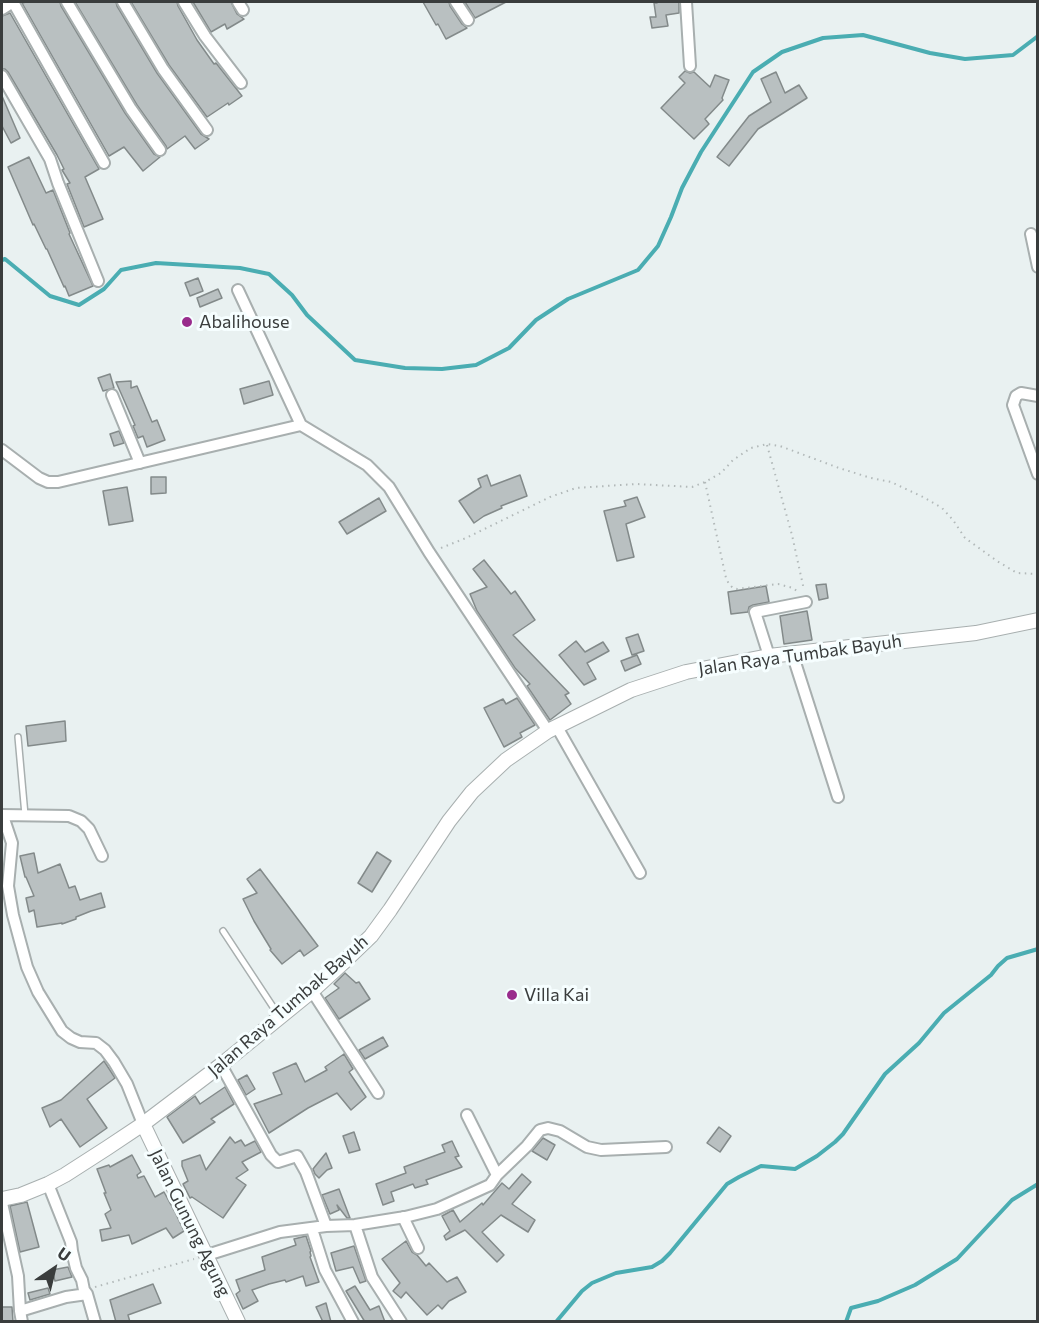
<!DOCTYPE html>
<html>
<head>
<meta charset="utf-8">
<style>
  body { margin:0 }
  #map { position:relative; width:1039px; height:1323px; overflow:hidden; background:#e9f1f1; font-family:Commissioner,sans-serif }
  canvas { display:block }
  .frame { position:absolute; inset:0; border:3px solid #3a3d3d; pointer-events:none }
  .north { position:absolute; left:24px; top:1239px; width:60px; height:60px; -webkit-text-stroke:4px #f6feff; paint-order:stroke; rotate:35deg; font-size:16px; font-weight:700; line-height:24px; text-align:center; color:#3a3d3d }
  .north::after { content:''; display:block; margin:auto; width:21px; height:27px; background:#3a3d3d; clip-path:polygon(50% 0,100% 100%,50% 72%,0 100%) }
</style>
</head>
<body>
<div id="map">
<canvas width="1039" height="1323"></canvas>
<div class="frame"></div>
<div class="north">U</div>
</div>
<script>
const g = document.querySelector('canvas').getContext('2d');
g.lineJoin = 'round';
function toPath(rows) {
  const path = new Path2D();
  for (const r of rows) {
    path.moveTo(r[0], r[1]);
    for (let i = 2; i < r.length; i += 2) path.lineTo(r[i], r[i + 1]);
  }
  return path;
}
function strokePath(path, color, width, dash) {
  g.strokeStyle = color;
  g.lineWidth = width;
  g.lineCap = dash ? 'butt' : 'round';
  g.setLineDash(dash || []);
  g.stroke(path);
}
function fill(path, color) {
  g.fillStyle = color;
  g.fill(path, 'evenodd');
}
function write(font, color, halo, rows, align = 'center') {
  g.font = font + ' Commissioner,sans-serif';
  g.lineWidth = 6;
  g.setLineDash([]);
  g.textBaseline = 'middle';
  g.strokeStyle = halo;
  g.fillStyle = color;
  for (const [text, x, y, turn = 0] of rows) {
    g.save();
    g.translate(x, y);
    g.rotate((+turn || 0) * Math.PI / 180);
    g.textAlign = isNaN(turn) ? turn : align;
    if (halo) g.strokeText(text, 0, 0);
    g.fillText(text, 0, 0);
    g.restore();
  }
}
strokePath(toPath([
  [2,260,5,259,50,296,79,305,104,289,121,270,156,263,240,268,269,274,292,295,307,315,355,360,405,368,442,369,476,365,509,348,536,320,568,299,638,270,658,246,671,217,682,188,701,152,753,72,782,52,823,38,863,35,930,53,965,59,1013,55,1038,36],
  [556,1322,582,1291,592,1283,616,1273,652,1267,662,1261,670,1253,727,1184,739,1177,761,1166,795,1169,817,1156,835,1142,843,1134,885,1074,919,1043,944,1013,991,975,998,966,1007,958,1038,949],
  [846,1322,851,1308,878,1301,915,1285,957,1259,1012,1200,1038,1184]
]), '#4aadb2', 4);
const building = toPath([
  [26,2,60,2,61,6,125,113,154,154,160,157,143,171,124,147,109,156,22,3,26,2],
  [75,2,116,2,117,6,157,73,201,134,209,139,195,149,185,136,167,149,166,146,137,105,75,2],
  [131,2,177,2,178,6,197,40,214,64,216,63,242,96,229,105,228,103,207,117,169,65,131,2],
  [193,2,231,2,237,14,244,19,227,29,225,24,211,32,193,2],
  [423,2,449,2,450,6,462,24,467,28,446,39,438,24,436,25,423,2],
  [465,2,506,2,475,18,465,2],
  [656,2,679,2,679,13,666,15,668,26,652,28,650,17,656,17,654,3,657,3,656,2],
  [10,13,99,169,85,177,103,219,84,227,67,184,70,183,62,170,64,169,57,155,8,72,5,69,2,69,2,16,10,13],
  [685,71,690,73,694,72,710,87,715,75,729,80,722,98,723,100,705,119,709,124,694,139,661,108,685,83,679,77,685,71],
  [776,72,785,93,799,85,807,98,758,129,729,166,717,157,749,116,771,102,761,79,776,72],
  [2,96,20,138,11,143,2,126,2,96],
  [29,157,46,193,53,190,70,233,69,234,93,286,69,296,65,286,64,287,47,249,46,249,34,224,33,225,8,167,29,157],
  [198,278,203,291,190,296,185,283,198,278],
  [218,289,222,298,200,307,197,298,218,289],
  [110,374,114,388,103,391,98,378,110,374],
  [131,381,131,388,137,386,152,422,157,420,165,440,147,447,143,436,138,438,133,426,135,425,116,382,131,381],
  [269,381,273,395,244,404,240,389,269,381],
  [119,431,124,443,114,446,110,434,119,431],
  [487,475,491,486,520,475,527,496,501,506,502,508,484,516,474,523,459,501,481,487,478,479,487,475],
  [151,477,166,477,166,493,151,494,151,477],
  [127,487,133,521,109,525,103,491,127,487],
  [637,497,645,517,626,524,634,557,617,561,604,511,626,506,624,501,637,497],
  [379,498,386,511,347,534,339,522,379,498],
  [484,560,511,594,515,591,535,620,513,635,569,693,565,695,571,704,550,720,527,686,530,684,515,668,477,611,470,594,487,587,473,569,484,560],
  [826,584,828,598,819,600,816,585,826,584],
  [766,586,769,602,753,605,749,607,748,612,731,614,728,592,766,586],
  [807,611,812,640,784,644,780,616,807,611],
  [638,634,644,651,632,655,626,638,638,634],
  [576,641,585,652,603,642,609,651,587,663,596,679,584,685,559,655,576,641],
  [637,655,641,664,625,671,621,661,637,655],
  [517,698,535,725,520,733,522,737,504,747,484,708,503,699,506,704,517,698],
  [65,721,66,741,28,746,26,726,65,721],
  [377,852,391,861,372,892,358,883,377,852],
  [34,853,38,873,60,864,69,888,75,886,80,900,101,893,105,907,91,911,76,917,76,919,62,924,62,923,37,927,34,910,29,912,26,898,34,896,26,877,25,877,20,856,34,853],
  [260,869,318,946,304,956,300,950,282,964,270,950,271,949,254,921,243,899,257,893,247,879,260,869],
  [345,973,356,983,359,982,370,999,339,1019,325,998,339,988,334,984,345,973],
  [383,1037,388,1046,365,1059,359,1050,383,1037],
  [344,1054,353,1069,349,1072,366,1097,351,1110,337,1093,308,1108,269,1133,254,1104,282,1094,273,1073,296,1063,305,1082,327,1070,325,1067,344,1054],
  [104,1061,115,1078,87,1099,107,1128,80,1147,61,1119,50,1127,42,1108,61,1100,104,1061],
  [247,1075,255,1089,246,1095,238,1080,247,1075],
  [225,1087,234,1104,211,1119,215,1122,183,1143,167,1117,195,1096,200,1104,225,1087],
  [719,1127,731,1136,720,1152,707,1143,719,1127],
  [354,1132,360,1150,349,1153,343,1136,354,1132],
  [230,1137,235,1143,241,1140,245,1146,255,1141,261,1152,242,1162,248,1170,236,1178,246,1185,223,1218,192,1197,190,1198,183,1184,188,1181,182,1166,182,1161,200,1155,206,1170,230,1137],
  [543,1138,555,1145,547,1160,532,1151,543,1138],
  [452,1141,459,1156,455,1157,462,1167,426,1180,428,1184,415,1188,413,1184,391,1192,394,1201,383,1205,376,1184,406,1173,404,1167,445,1152,442,1145,452,1141],
  [326,1153,332,1168,327,1170,319,1178,315,1174,313,1169,326,1153],
  [132,1155,141,1172,137,1175,138,1178,144,1176,155,1197,164,1192,176,1214,184,1231,173,1238,166,1228,132,1244,129,1235,102,1241,100,1230,111,1228,105,1214,111,1210,104,1193,106,1193,97,1169,109,1165,110,1167,132,1155],
  [522,1174,531,1182,512,1204,535,1220,528,1232,501,1215,482,1232,504,1255,497,1262,465,1230,446,1240,444,1236,450,1231,442,1216,453,1210,460,1222,482,1203,483,1205,502,1183,509,1189,522,1174],
  [339,1189,350,1218,347,1218,337,1205,339,1210,330,1214,322,1195,339,1189],
  [27,1202,39,1247,20,1252,10,1206,27,1202],
  [306,1236,311,1251,310,1252,311,1256,310,1257,319,1282,306,1286,303,1276,286,1282,285,1280,269,1284,252,1290,258,1301,243,1309,236,1294,240,1291,236,1280,265,1270,262,1257,296,1245,294,1239,306,1236],
  [406,1241,412,1252,417,1255,426,1266,429,1263,447,1282,457,1277,466,1292,449,1301,442,1309,438,1305,427,1315,406,1292,401,1298,393,1291,400,1283,382,1259,406,1241],
  [354,1246,366,1281,360,1283,353,1267,336,1271,331,1253,354,1246],
  [68,1267,72,1277,55,1281,52,1270,68,1267],
  [153,1284,161,1303,128,1315,130,1322,116,1322,110,1300,153,1284],
  [355,1286,370,1310,379,1306,385,1322,365,1322,346,1291,355,1286],
  [48,1288,50,1294,30,1300,28,1293,48,1288],
  [326,1303,331,1322,323,1322,316,1307,326,1303],
  [2,1307,12,1307,13,1322,2,1322,2,1307]
]);
fill(building, '#b9c0c1');
strokePath(building, '#838a8a', 1.5);
const service = toPath([
  [18,737,25,815],
  [223,931,279,1016]
]);
const minor = toPath([
  [13,2,104,163],
  [67,2,131,109,160,150],
  [123,2,163,69,207,130],
  [184,2,205,36,241,83],
  [238,2,243,10],
  [456,2,468,20],
  [686,2,690,66],
  [2,9,13,2],
  [2,76,50,159,58,183,98,281],
  [1031,234,1038,267],
  [238,290,301,425],
  [112,395,140,463],
  [1038,396,1021,393,1016,396,1013,405,1038,474],
  [2,450,39,478,48,482,58,482,301,425,367,465,389,487,429,552,548,731],
  [792,653,838,797],
  [769,656,755,612,806,602],
  [557,727,640,873],
  [2,815,69,816,81,821,89,829,102,856],
  [2,818,5,822,12,843,8,886,13,915,27,967,38,992,62,1031,71,1038,80,1042,96,1043,105,1050,114,1062,127,1084,143,1124],
  [312,991,378,1093],
  [221,1065,271,1155,278,1162,297,1156,306,1172,326,1226],
  [467,1115,497,1175],
  [48,1184,71,1242,72,1251,76,1268,82,1280,84,1290,87,1294,95,1322],
  [2,1203,18,1276,20,1311,22,1322],
  [403,1217,418,1248],
  [355,1225,372,1277,401,1322],
  [312,1229,325,1270,353,1322],
  [207,1255,280,1232,326,1226,355,1225,405,1217,437,1209,490,1185,497,1175,527,1146,540,1130,548,1128,560,1131,587,1147,601,1150,666,1147],
  [20,1311,66,1297,87,1294]
]);
const tertiary = toPath([
  [143,1124,238,1322],
  [2,1199,21,1195,48,1184,65,1175,107,1148,143,1124,221,1065,312,991,346,960,371,936,390,910,449,821,472,792,506,760,548,731,631,690,686,672,769,656,976,633,1038,620]
]);
strokePath(service, '#a8afaf', 8);
strokePath(minor, '#a8afaf', 14);
strokePath(tertiary, '#a8afaf', 16);
strokePath(toPath([
  [767,445,792,535,804,590],
  [705,482,726,578,729,584,733,588,737,589,778,584,793,588,797,591],
  [441,548,466,538,550,497,576,488,636,484,692,487,705,482,721,473,733,460,751,448,767,444,780,446,839,468,871,478,891,482,923,497,942,508,953,520,965,538,997,561,1017,573,1038,574],
  [95,1287,194,1259]
]), '#b2b9b9', 2, [1.5, 4.5]);
strokePath(service, '#fff', 5);
strokePath(minor, '#fff', 10);
strokePath(tertiary, '#fff', 14);
for (const [x, y, r, color] of [
  [187,322,6,"#992c8c"],
  [512,995,6,"#992c8c"]
]) {
  const dot = new Path2D();
  dot.arc(x, y, r, 0, 2 * Math.PI);
  g.fillStyle = color;
  g.fill(dot);
  strokePath(dot, '#f6feff', 2);
}
write('18px', '#3a3d3d', '#f6feff', [
  ["Abalihouse",199,322],
  ["Villa Kai",524,995]
], 'left');
write('18px', '#3a3d3d', '#f6feff', [
  ["Jalan Raya Tumbak Bayuh",800,655,-8],
  ["Jalan Raya Tumbak Bayuh",288,1006,-41],
  ["Jalan Gunung Agung",190,1223,64]
]);
</script>
</body>
</html>
